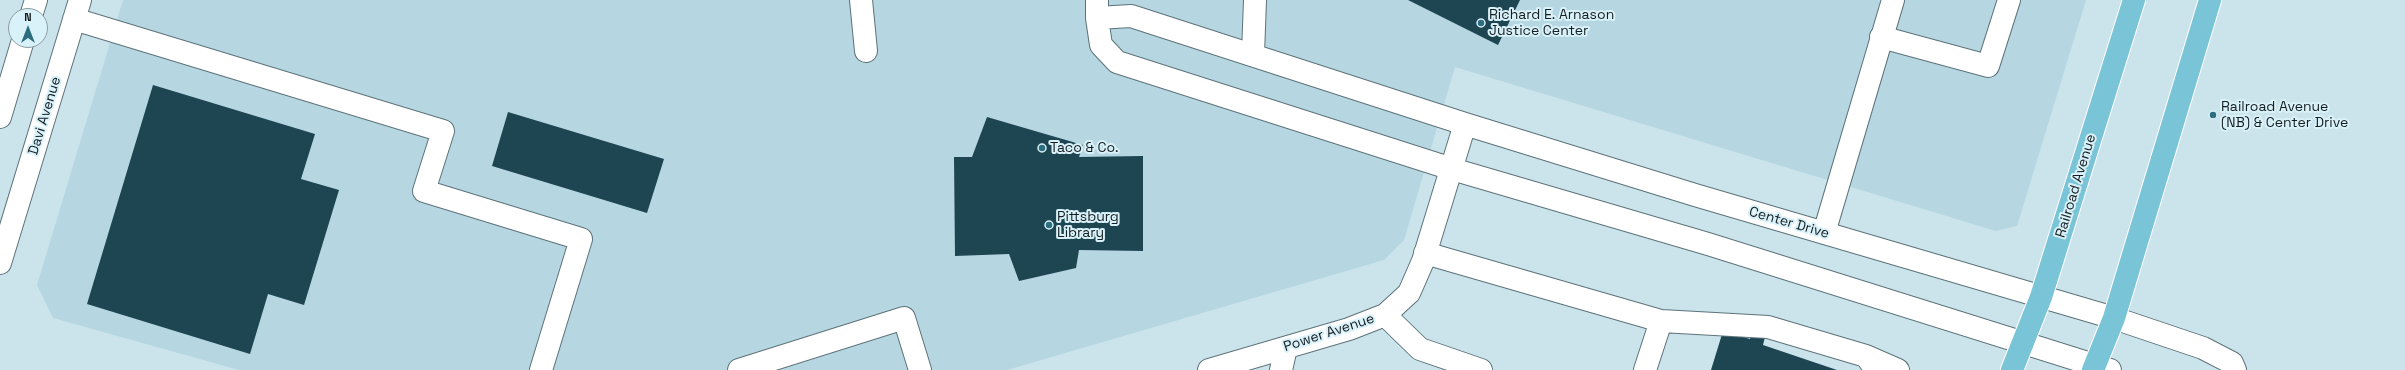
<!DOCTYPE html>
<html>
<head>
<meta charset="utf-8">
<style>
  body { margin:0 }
  #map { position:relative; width:2405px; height:370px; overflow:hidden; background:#cbe4ec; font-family:"Space Grotesk",sans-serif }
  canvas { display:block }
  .north { position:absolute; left:8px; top:8px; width:40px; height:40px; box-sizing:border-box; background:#d9f1f9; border:1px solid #8b9da3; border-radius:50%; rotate:0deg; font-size:11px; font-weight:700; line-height:16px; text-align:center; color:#151e21 }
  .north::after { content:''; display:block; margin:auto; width:14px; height:18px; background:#2c6e80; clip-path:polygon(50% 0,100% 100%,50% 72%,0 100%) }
</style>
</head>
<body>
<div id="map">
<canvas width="2405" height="370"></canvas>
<div class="north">N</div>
</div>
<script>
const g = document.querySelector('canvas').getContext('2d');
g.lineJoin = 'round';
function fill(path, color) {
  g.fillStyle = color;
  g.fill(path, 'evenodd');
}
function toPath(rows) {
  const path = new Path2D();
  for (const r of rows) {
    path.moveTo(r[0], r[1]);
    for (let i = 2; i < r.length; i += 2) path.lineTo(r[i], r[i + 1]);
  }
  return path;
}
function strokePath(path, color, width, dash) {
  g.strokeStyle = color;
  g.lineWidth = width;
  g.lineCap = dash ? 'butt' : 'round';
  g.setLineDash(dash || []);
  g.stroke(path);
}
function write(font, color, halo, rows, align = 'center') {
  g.font = font + ' "Space Grotesk",sans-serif';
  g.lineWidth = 4;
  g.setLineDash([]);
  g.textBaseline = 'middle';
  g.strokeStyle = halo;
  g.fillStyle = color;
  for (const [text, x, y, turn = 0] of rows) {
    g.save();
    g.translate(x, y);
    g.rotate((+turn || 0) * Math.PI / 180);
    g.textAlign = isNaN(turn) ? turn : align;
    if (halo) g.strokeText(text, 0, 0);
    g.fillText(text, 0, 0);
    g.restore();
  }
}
fill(toPath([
  [123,0,2086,0,2017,226,1996,231,1455,67,1404,240,1384,260,1007,370,239,370,53,318,37,285]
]), '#b6d6e1');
fill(toPath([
  [1408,0,1520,0,1498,45],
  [153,85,315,134,301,179,339,190,304,305,268,294,250,354,87,304],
  [508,112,664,159,647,213,492,166],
  [987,117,1083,145,1079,157,1143,156,1143,251,1079,250,1076,268,1019,281,1009,254,955,256,954,157,972,157],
  [1723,331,1750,339,1752,333,1765,337,1763,345,1837,370,1711,370]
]), '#1d4652');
const minor = toPath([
  [861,0,866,51],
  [1097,0,1097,18,1101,45,1117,62,1452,169,1708,244,2110,370],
  [31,16,36,0],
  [1097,18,1131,16,1465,124,1695,195,2114,318,2203,348,2232,363,2235,370],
  [74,19,443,131,424,191,581,239,541,370],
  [1881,37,1988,66,2009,0],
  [1253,54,1255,0],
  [0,117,23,40],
  [1824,233,1893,0],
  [1425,253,1661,321,1768,327,1866,356,1876,370],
  [0,263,80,0],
  [1385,315,1420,349,1481,370],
  [1866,356,1898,370],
  [739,370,904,318,920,370],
  [1209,370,1349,329,1385,315,1409,293,1423,261,1465,124],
  [1281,370,1286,348],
  [1645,370,1661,321]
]);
const major = toPath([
  [2012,370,2041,297,2134,0],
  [2093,370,2114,318,2210,0]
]);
strokePath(minor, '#5d737a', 24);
strokePath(major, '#fff', 24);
strokePath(minor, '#fff', 22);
strokePath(major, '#79c4d6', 22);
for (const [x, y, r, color] of [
  [1481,23,4,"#2c6e80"],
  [2213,115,4,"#2c6e80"],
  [1042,148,4,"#2c6e80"],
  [1049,225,4,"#2c6e80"]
]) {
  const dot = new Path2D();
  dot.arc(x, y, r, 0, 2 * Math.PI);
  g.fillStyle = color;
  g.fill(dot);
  strokePath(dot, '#d9f1f9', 1.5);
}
write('14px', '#151e21', '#d9f1f9', [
  ["Richard E. Arnason",1489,15],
  ["Justice Center",1489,31],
  ["Railroad Avenue",2221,107],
  ["(NB) & Center Drive",2221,123],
  ["Taco & Co.",1050,148],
  ["Pittsburg",1057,217],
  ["Library",1057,233]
], 'left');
write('14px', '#151e21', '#d9f1f9', [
  ["Davi Avenue",45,116,-73],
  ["Railroad Avenue",2076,186,-73],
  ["Center Drive",1789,223,16],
  ["Power Avenue",1329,333,-18]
]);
</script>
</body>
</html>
